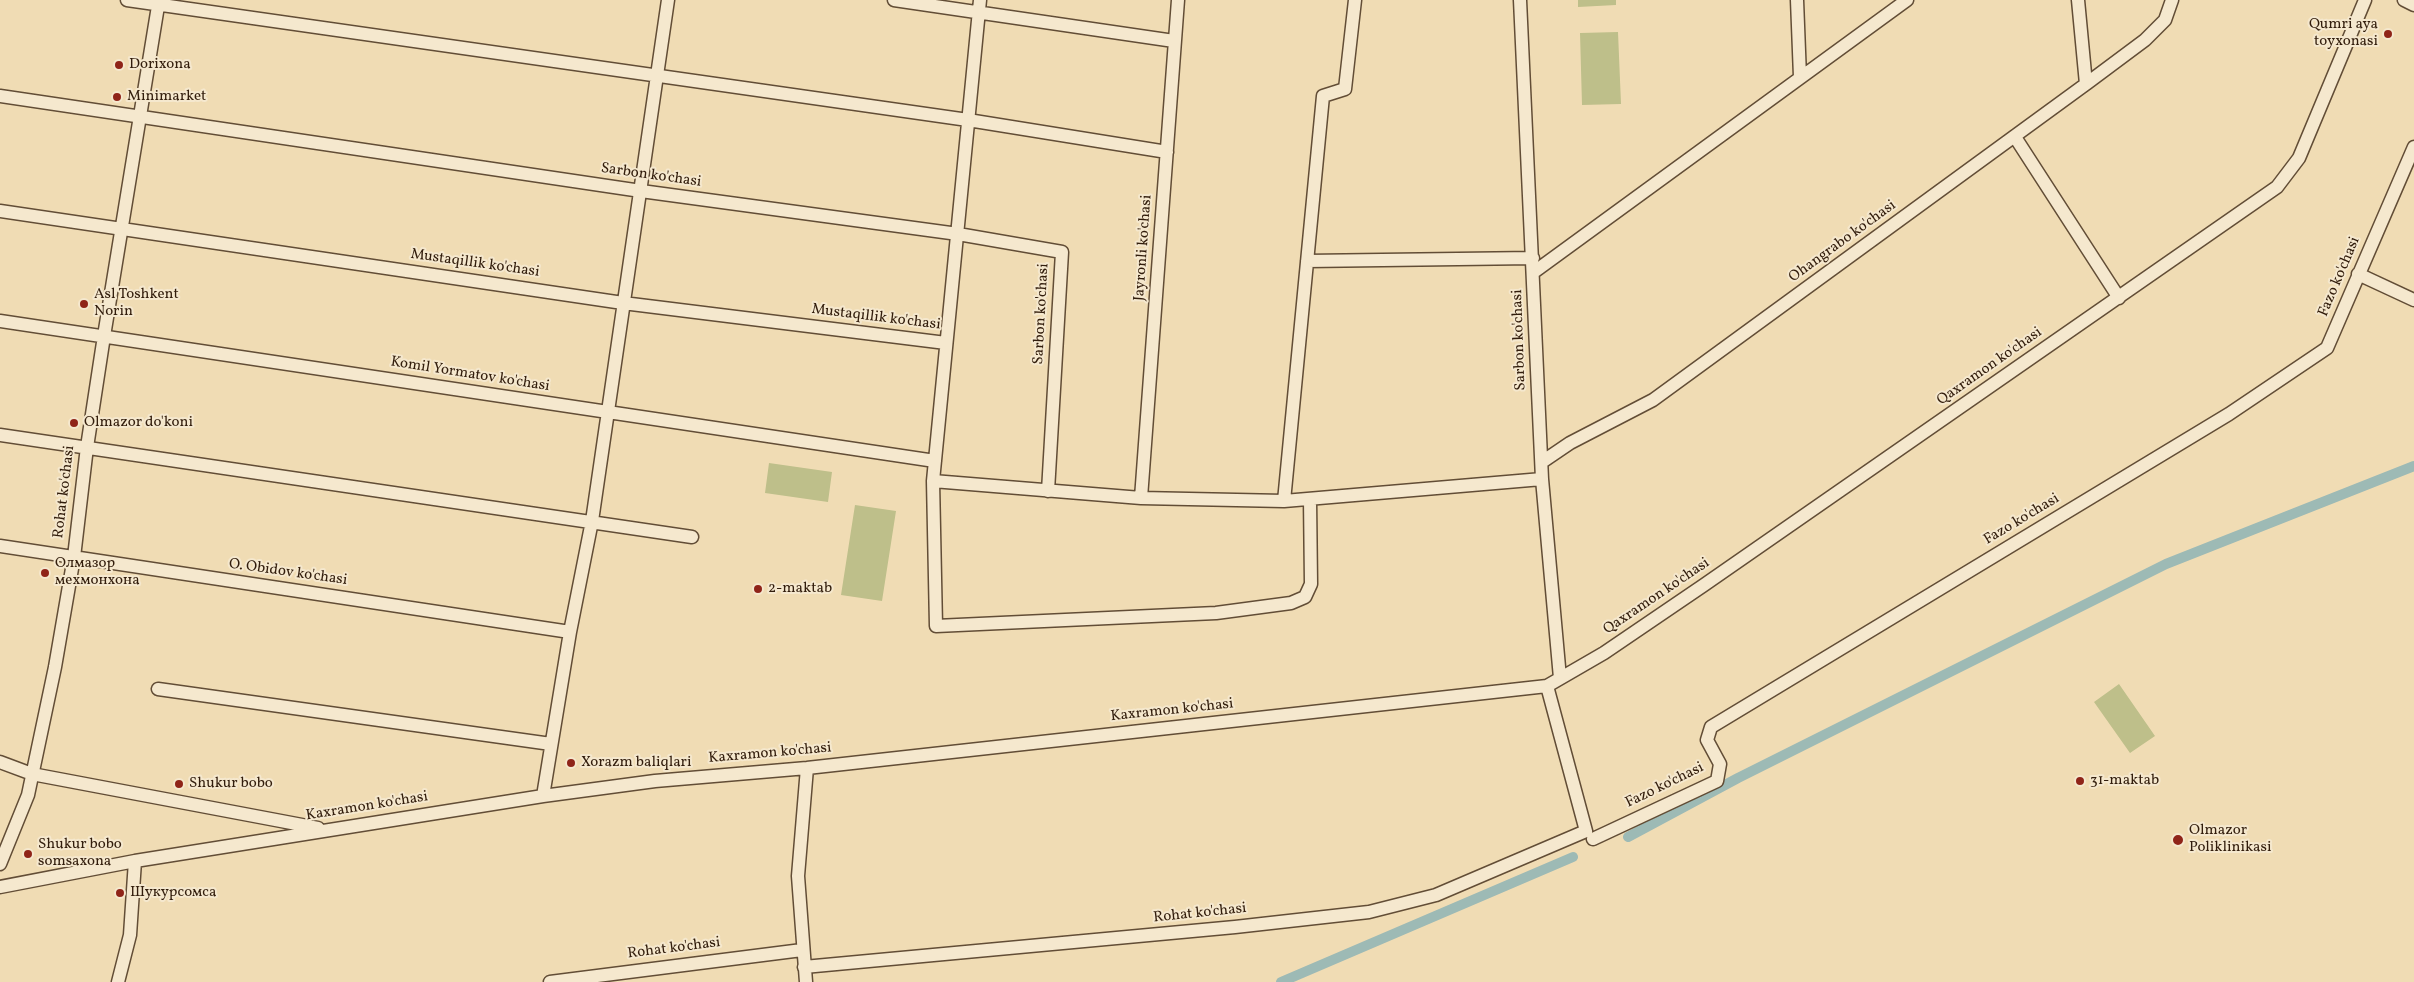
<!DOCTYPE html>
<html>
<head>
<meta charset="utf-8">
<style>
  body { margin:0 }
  canvas { display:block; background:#f0dcb4 }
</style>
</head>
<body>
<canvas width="2414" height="982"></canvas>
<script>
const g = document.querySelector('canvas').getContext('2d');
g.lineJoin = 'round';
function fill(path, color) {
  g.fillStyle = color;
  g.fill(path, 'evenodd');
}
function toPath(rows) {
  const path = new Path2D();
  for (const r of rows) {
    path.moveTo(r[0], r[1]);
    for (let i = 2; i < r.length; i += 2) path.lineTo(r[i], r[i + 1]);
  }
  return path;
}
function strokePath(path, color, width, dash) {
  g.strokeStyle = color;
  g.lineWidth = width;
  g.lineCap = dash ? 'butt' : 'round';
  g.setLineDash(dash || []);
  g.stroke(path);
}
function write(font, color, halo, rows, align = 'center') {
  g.font = font + ' Vollkorn,serif';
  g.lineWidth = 4;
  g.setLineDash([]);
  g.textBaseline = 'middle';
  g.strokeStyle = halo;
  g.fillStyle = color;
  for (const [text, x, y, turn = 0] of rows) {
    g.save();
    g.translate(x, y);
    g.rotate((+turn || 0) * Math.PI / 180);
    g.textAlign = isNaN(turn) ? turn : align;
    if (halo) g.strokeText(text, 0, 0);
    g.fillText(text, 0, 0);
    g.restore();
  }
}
fill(toPath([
  [1578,0,1616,0,1616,5,1578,7],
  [1618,32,1621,104,1582,105,1580,33],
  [769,463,832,472,828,502,765,493],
  [855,505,896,511,882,601,841,595],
  [2119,684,2155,736,2130,753,2094,702]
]), '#bebf8a');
strokePath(toPath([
  [1628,837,1738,778,2166,564,2414,466],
  [1281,982,1573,857]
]), '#9dbab5', 10);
const minor = toPath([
  [127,0,968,120,1167,152],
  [894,0,1174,41],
  [980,0,933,481,936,626,1216,613,1291,603,1305,597,1311,584,1310,499],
  [1520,0,1542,479,1560,678],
  [1797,0,1800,77],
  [2404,0,2414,5],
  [2086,84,2145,40,2165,20,2172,0],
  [0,96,641,191,958,234,1062,252,1048,491],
  [2015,137,2119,298],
  [0,211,623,303,946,343],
  [1307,261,1533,258],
  [1534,272,1907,0],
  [2358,274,2414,300],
  [0,321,935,461],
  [0,435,692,537],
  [1542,462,1570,443,1653,400,2086,84,2078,0],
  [933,481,1141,498,1284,501,1542,479],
  [1141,498,1178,0],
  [1284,501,1323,96,1345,89,1355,0],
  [0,546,570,632],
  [158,689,551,744],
  [0,762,32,774,318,828],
  [543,796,570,632,592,521,668,0],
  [1593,839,1717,781,1720,764,1707,740,1711,727,2229,414,2327,348,2414,147],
  [0,864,28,795,55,667,74,557,87,447,104,336,159,0],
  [0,887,135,861,543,796,655,781,807,768,1547,686,1604,653,1704,585,2277,187,2299,158,2365,0],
  [804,967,1235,927,1369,912,1436,895,1586,831,1547,686],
  [118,982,130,935,135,861],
  [550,982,802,950],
  [806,982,798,876,807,768]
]);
strokePath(minor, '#624d36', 15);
strokePath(minor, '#f5e8ce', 12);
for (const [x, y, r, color] of [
  [2388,34,5,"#8f2418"],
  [119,65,5,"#8f2418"],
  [117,97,5,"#8f2418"],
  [84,304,5,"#8f2418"],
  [74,423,5,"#8f2418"],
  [45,573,5,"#8f2418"],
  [758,589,5,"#8f2418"],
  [571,763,5,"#8f2418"],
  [2080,781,5,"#8f2418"],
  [179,784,5,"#8f2418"],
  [2178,840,6,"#8f2418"],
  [28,854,5,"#8f2418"],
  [120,893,5,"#8f2418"]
]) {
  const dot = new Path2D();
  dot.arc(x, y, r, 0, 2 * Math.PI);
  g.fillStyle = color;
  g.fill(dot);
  strokePath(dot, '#f5e8ce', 2);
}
write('15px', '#321d0c', '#f5e8ce', [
  ["Qumri aya",2378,25,"right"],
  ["toyxonasi",2378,42,"right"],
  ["Dorixona",129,65],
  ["Minimarket",127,97],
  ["Asl Toshkent",94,295],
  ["Norin",94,312],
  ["Olmazor do'koni",84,423],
  ["Олмазор",55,564],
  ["мехмонхона",55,581],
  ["2-maktab",768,589],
  ["Xorazm baliqlari",581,763],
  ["31-maktab",2090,781],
  ["Shukur bobo",189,784],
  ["Olmazor",2189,831],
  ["Poliklinikasi",2189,848],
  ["Shukur bobo",38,845],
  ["somsaxona",38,862],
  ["Шукурсомса",130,893]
], 'left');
write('15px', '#321d0c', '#f5e8ce', [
  ["Sarbon ko'chasi",651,176,8],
  ["Ohangrabo ko'chasi",1843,242,-36],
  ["Jayronli ko'chasi",1144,248,-86],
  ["Mustaqillik ko'chasi",475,264,8],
  ["Fazo ko'chasi",2340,277,-67],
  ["Sarbon ko'chasi",1042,314,-87],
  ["Mustaqillik ko'chasi",876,318,7],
  ["Sarbon ko'chasi",1520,340,-92],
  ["Qaxramon ko'chasi",1990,367,-35],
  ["Komil Yormatov ko'chasi",470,375,9],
  ["Rohat ko'chasi",65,492,-83],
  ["Fazo ko'chasi",2022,520,-31],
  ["O. Obidov ko'chasi",288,573,8],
  ["Qaxramon ko'chasi",1657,597,-34],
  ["Kaxramon ko'chasi",1172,711,-6],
  ["Kaxramon ko'chasi",770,754,-5],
  ["Fazo ko'chasi",1665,786,-26],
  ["Kaxramon ko'chasi",367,807,-9],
  ["Rohat ko'chasi",1200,914,-6],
  ["Rohat ko'chasi",674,949,-7]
]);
</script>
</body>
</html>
